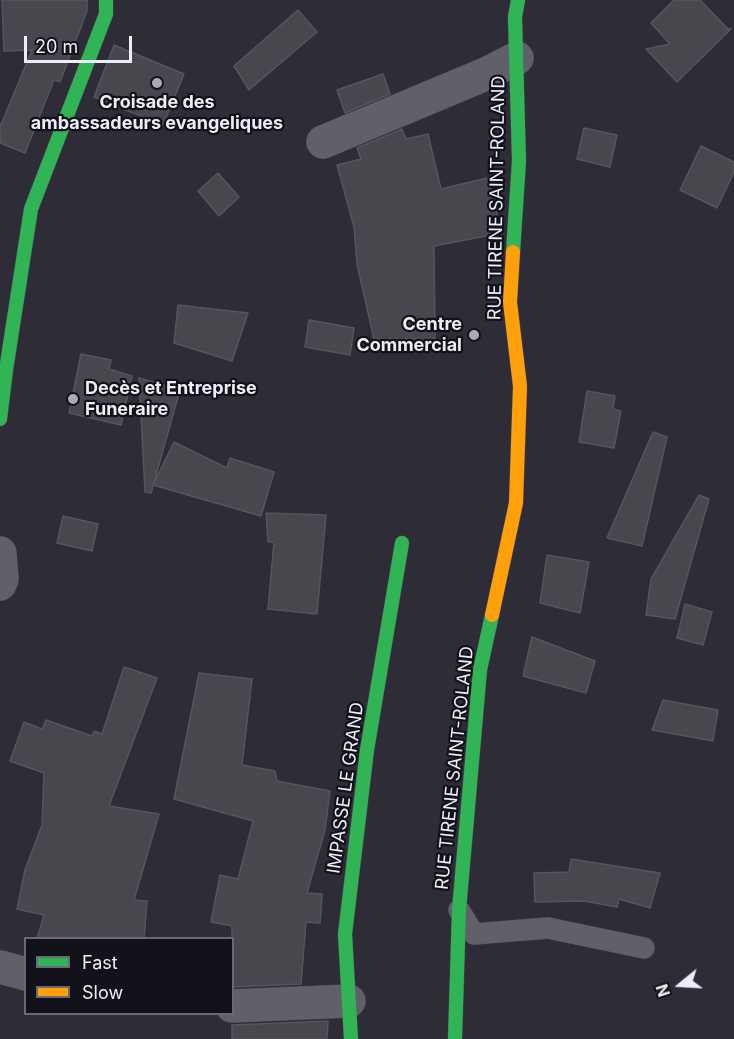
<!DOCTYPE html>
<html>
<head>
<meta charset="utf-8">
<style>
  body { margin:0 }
  #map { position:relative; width:734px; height:1039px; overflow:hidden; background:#2d2c37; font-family:Inter,sans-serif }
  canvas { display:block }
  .legend { position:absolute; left:24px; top:937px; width:210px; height:78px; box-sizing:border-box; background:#12121b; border:2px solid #6a6974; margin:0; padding:8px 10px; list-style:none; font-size:18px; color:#edecfa }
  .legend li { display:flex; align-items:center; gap:12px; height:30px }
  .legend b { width:30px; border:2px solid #6a6974 }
  .north { position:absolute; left:650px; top:955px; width:60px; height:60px; -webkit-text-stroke:4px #12121b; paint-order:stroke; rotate:252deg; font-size:16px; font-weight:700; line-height:24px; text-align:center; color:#edecfa }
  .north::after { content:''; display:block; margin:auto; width:21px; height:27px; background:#edecfa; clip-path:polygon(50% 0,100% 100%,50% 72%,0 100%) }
  .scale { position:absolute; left:24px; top:36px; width:108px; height:27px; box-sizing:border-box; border:3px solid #edecfa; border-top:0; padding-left:8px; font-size:18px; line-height:21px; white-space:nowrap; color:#edecfa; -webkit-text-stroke:4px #12121b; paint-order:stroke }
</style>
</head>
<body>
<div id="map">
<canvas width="734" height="1039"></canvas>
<ul class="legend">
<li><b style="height:8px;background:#30b455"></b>Fast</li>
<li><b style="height:8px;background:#ff9f0a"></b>Slow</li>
</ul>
<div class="north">N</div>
<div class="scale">20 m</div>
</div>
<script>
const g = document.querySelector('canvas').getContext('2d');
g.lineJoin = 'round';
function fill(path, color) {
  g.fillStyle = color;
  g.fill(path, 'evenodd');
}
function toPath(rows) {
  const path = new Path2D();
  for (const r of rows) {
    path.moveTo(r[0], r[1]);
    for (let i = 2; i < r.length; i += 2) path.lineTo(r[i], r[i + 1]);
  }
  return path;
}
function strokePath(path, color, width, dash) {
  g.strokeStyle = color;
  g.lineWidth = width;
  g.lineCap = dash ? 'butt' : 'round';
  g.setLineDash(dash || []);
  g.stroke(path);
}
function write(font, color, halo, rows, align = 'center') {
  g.font = font + ' Inter,sans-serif';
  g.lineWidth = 4.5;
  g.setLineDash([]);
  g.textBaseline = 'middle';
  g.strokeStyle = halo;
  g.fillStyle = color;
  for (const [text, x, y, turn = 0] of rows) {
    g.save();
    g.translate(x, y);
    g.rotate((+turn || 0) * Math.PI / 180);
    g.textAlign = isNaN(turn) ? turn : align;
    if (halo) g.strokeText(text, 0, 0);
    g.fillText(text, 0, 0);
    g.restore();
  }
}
const building = toPath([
  [2,0,87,0,87,11,60,82,54,80,25,153,0,143,0,127,32,50,4,51,2,0],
  [674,0,700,0,728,29,731,29,677,82,646,49,670,44,651,23,674,0],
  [298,10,317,32,249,90,234,66,298,10],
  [114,45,184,74,163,125,94,97,114,45],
  [383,74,390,94,345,113,337,90,383,74],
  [584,128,617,135,610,167,577,159,584,128],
  [402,129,406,139,428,134,441,189,487,178,497,208,496,234,434,246,435,339,374,339,357,264,354,227,337,165,361,159,357,148,402,129],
  [701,146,734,162,734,172,717,208,680,190,701,146],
  [218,173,239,197,219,216,198,191,218,173],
  [178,305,248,313,232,361,174,343,178,305],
  [309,320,354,328,350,355,305,347,309,320],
  [81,354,111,360,109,369,132,376,121,425,69,413,81,354],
  [139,378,180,390,151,493,145,492,139,378],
  [587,391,615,396,613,409,621,411,614,448,579,442,587,391],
  [653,432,667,437,642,546,607,538,653,432],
  [174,442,227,468,230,458,274,472,261,516,153,485,174,442],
  [699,495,709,499,675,619,646,615,651,579,699,495],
  [266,513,326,515,317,614,268,609,274,542,268,542,266,513],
  [63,516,98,524,92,551,57,543,63,516],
  [547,555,589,562,580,613,540,603,547,555],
  [685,604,712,612,703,645,677,638,685,604],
  [532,637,595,661,586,693,523,676,532,637],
  [124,667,157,678,109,806,159,814,134,900,147,901,144,939,37,939,44,915,17,909,25,870,42,825,44,773,10,761,24,722,42,729,46,720,92,736,94,731,102,734,124,667],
  [199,673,252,679,242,765,275,771,277,781,330,791,325,830,307,893,322,894,320,923,306,922,301,984,232,987,232,926,211,922,220,875,238,879,253,821,174,799,199,673],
  [663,700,718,710,713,741,652,730,663,700],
  [571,859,660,873,650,908,619,899,617,907,584,901,535,902,534,873,569,872,571,859],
  [328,1021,327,1039,232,1039,232,1025,328,1021]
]);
fill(building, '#49464e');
strokePath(building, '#58545c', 1.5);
const lane = toPath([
  [459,910,474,934,548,928,644,948]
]);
const street = toPath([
  [323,142,488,73,517,58],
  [0,553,2,579,0,584],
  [0,967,26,974],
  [232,1006,349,1001]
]);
const fast = toPath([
  [513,252,519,161,515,17,518,0],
  [0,419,6,370,31,209,106,14,106,0],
  [351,1039,345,934,367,750,402,543],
  [455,1039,459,910,480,670,492,615]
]);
const slow = toPath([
  [492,615,516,503,520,386,510,302,513,252]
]);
strokePath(lane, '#4a4952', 22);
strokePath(street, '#4a4952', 34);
strokePath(fast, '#4a4952', 15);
strokePath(slow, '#4a4952', 15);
strokePath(lane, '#61606a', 21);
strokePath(street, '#61606a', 33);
strokePath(fast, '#30b455', 14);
strokePath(slow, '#ff9f0a', 14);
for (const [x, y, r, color] of [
  [157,83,6,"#aaa9b6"],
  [474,335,6,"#aaa9b6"],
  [73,399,6,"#aaa9b6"]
]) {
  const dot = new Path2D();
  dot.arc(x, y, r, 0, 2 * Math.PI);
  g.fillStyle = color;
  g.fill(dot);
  strokePath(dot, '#12121b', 2);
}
write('bold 18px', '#edecfa', '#12121b', [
  ["Croisade des",157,103],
  ["ambassadeurs evangeliques",157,124],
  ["Centre",462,325,"right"],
  ["Commercial",462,346,"right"],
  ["Decès et Entreprise",85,389,"left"],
  ["Funeraire",85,410,"left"]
]);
write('18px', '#edecfa', '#12121b', [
  ["RUE TIRENE SAINT-ROLAND",497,198,-89],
  ["RUE TIRENE SAINT-ROLAND",455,768,-84],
  ["IMPASSE LE GRAND",346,788,-82]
]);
</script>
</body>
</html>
